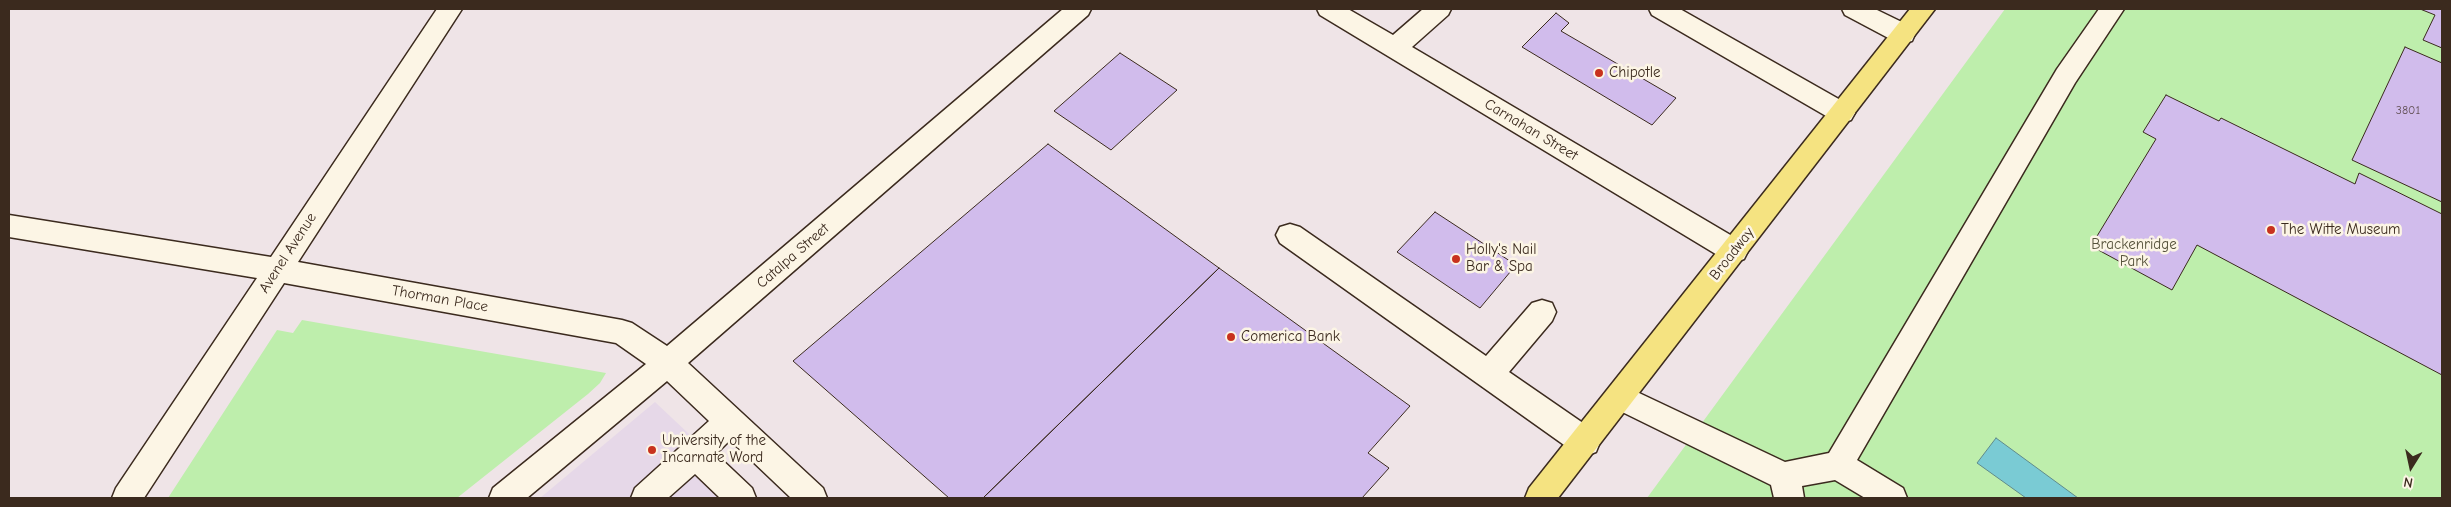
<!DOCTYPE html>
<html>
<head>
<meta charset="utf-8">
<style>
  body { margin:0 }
  #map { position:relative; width:2451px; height:507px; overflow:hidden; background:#efe4e7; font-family:"Comic Neue",sans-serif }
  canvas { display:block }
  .frame { position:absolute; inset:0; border:10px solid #3b2a1e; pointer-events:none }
  .north { position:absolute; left:2386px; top:442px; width:50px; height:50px; -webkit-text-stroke:4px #fcf5e5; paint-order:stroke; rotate:190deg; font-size:14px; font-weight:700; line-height:20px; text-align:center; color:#3b2a1e }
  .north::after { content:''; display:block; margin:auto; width:18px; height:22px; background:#3b2a1e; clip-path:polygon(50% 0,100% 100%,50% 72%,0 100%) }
</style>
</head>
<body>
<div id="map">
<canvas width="2451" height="507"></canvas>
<div class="frame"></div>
<div class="north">N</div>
</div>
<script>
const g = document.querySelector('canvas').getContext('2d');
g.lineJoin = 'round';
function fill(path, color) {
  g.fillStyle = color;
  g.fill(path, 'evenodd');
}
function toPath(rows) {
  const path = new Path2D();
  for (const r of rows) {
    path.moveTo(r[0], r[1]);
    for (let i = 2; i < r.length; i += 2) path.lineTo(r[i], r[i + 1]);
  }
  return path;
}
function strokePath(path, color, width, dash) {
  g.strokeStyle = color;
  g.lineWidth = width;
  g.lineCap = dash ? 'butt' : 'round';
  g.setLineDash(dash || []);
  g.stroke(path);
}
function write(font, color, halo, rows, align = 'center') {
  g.font = font + ' "Comic Neue",sans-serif';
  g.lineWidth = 5;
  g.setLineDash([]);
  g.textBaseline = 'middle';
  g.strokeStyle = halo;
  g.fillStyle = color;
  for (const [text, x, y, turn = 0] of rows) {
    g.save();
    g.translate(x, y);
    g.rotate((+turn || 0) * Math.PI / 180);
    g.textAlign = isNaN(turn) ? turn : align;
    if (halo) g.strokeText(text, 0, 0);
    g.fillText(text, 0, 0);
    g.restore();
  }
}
fill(toPath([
  [655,402,757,498,540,498]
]), '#e6d8e8');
fill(toPath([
  [2005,9,2442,9,2442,498,1647,498],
  [302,320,606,373,600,383,588,394,457,498,168,498,277,330,293,333]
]), '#beeeac');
const water = toPath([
  [1996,438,2078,498,2026,498,1977,463,1996,438]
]);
fill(water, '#7acbd4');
strokePath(water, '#618b8b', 1);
const building = toPath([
  [2420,9,2442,9,2442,48,2423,40,2435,15,2420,9],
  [1556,13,1569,23,1561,31,1676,98,1652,125,1522,47,1556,13],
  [2405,47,2442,63,2442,202,2352,160,2405,47],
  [1120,53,1177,90,1111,150,1054,111,1120,53],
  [2166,95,2219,121,2221,118,2355,184,2359,173,2442,214,2442,375,2197,245,2172,290,2091,246,2156,139,2143,132,2166,95],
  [1048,144,1219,268,983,498,949,498,793,361,1048,144],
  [1435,212,1516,265,1480,308,1397,252,1435,212],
  [1219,268,1410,406,1368,453,1389,468,1362,498,983,498,1219,268]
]);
fill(building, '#d1bcec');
strokePath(building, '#3b2a1e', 1);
const minor = toPath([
  [437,9,462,9,298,262,622,320,632,323,667,346,1063,9,1091,9,1088,15,688,363,823,488,827,498,791,498,730,440,716,454,752,488,756,498,720,498,695,474,668,498,631,498,635,488,709,421,667,381,527,498,489,498,493,488,646,364,616,343,284,283,144,498,112,498,116,488,257,278,9,237,9,215,271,257,437,9],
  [1317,9,1348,9,1393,35,1423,9,1451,9,1448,15,1412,47,1744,243,1748,251,1744,259,1734,263,1724,259,1320,15,1317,9],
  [1649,9,1680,9,1851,106,1855,113,1851,120,1842,123,1833,120,1652,15,1649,9],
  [1842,9,1875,9,1912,27,1915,34,1912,41,1903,43,1894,41,1845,15,1842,9],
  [2099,9,2124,9,2075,83,1857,460,1903,488,1907,498,1865,498,1835,480,1802,486,1804,498,1774,498,1771,485,1610,406,1605,397,1610,388,1620,384,1785,462,1829,453,2057,69,2099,9],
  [1290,224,1300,227,1486,356,1532,303,1542,300,1552,303,1556,312,1552,321,1509,372,1596,432,1600,442,1596,452,1585,456,1574,452,1280,243,1276,235,1280,227,1290,224]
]);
const major = toPath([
  [1910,9,1935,9,1558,498,1525,498,1529,488,1910,9]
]);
strokePath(minor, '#3b2a1e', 3);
strokePath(major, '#3b2a1e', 3);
fill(minor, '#fcf5e5');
fill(major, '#f5e381');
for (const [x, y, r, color] of [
  [1599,73,5,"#c8321e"],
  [2271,230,5,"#c8321e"],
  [1456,259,5,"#c8321e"],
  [1231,337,5,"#c8321e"],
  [652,450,5,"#c8321e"]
]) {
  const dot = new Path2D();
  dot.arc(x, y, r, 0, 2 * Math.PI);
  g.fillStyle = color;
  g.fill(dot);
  strokePath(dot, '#fcf5e5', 2);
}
write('12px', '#604e52', null, [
  ["3801",2408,111]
]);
write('15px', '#3b2a1e', '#fcf5e5', [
  ["Chipotle",1609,73],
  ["The Witte Museum",2281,230],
  ["Holly's Nail",1466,250],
  ["Bar & Spa",1466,267],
  ["Comerica Bank",1241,337],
  ["University of the",662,441],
  ["Incarnate Word",662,458]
], 'left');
write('15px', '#3b2a1e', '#fcf5e5', [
  ["Carnahan Street",1531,130,31],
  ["Avenel Avenue",288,253,-57],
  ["Broadway",1732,254,-52],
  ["Catalpa Street",793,256,-41],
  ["Thorman Place",440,299,10]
]);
write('15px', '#55513a', '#fcf5e5', [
  ["Brackenridge",2134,245],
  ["Park",2134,262]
]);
</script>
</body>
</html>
